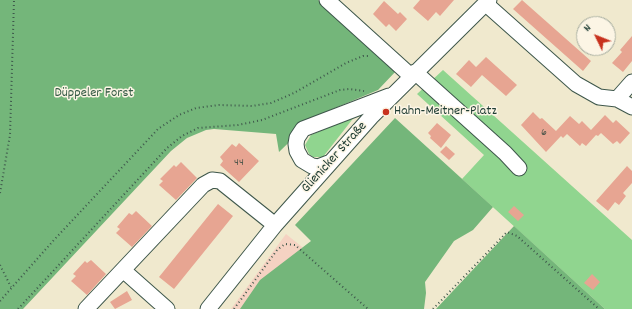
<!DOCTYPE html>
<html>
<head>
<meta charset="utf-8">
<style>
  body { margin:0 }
  #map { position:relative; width:632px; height:309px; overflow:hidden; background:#f0e9ce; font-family:Dekko,sans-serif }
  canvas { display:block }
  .north { position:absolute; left:576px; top:16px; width:40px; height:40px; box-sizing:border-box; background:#fcf5e5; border:1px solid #a4ab9e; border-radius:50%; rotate:313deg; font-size:11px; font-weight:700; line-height:16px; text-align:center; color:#1f3d34 }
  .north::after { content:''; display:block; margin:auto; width:14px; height:18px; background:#c8321e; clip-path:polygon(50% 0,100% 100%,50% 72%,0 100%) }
</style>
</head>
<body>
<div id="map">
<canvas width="632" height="309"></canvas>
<div class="north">N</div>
</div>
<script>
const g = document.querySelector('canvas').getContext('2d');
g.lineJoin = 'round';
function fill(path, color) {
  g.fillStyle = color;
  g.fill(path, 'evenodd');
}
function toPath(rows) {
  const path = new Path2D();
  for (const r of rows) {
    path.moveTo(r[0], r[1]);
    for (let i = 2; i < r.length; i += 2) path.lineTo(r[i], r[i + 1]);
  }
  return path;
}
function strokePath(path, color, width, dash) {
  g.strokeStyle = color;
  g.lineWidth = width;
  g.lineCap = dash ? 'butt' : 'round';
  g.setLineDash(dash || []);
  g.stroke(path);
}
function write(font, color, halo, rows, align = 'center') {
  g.font = font + ' Dekko,sans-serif';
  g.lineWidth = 3;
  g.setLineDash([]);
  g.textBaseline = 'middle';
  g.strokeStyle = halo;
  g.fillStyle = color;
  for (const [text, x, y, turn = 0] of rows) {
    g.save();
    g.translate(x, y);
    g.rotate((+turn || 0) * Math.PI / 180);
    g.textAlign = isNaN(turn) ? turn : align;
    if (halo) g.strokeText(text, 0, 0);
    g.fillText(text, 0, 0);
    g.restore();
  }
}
fill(toPath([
  [286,234,317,259,373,309,231,309]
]), '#f5d2c2');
fill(toPath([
  [443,70,632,240,632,309,605,309,462,179,484,155,417,94],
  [355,116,323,157,313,157,309,154,305,145,311,135]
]), '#90d58f');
fill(toPath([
  [0,0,318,0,396,71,378,90,316,116,279,152,276,134,214,129,206,130,187,138,171,151,23,309,0,309],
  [395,118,493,207,473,230,454,241,425,282,426,293,424,309,240,309,260,280,311,241,295,225],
  [514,226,605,309,436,309]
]), '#74b67a');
fill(toPath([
  [420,0,454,0,440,16,436,12,428,21,413,8],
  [522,0,591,61,583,71,513,9],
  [384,1,398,14,400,12,407,19,396,31,389,24,386,27,373,14],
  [632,36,632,61,623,72,612,63,622,52,620,50],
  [486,57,517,85,506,96,482,75,471,87,456,74,469,60,476,67],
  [533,112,540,119,542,118,556,131,570,116,579,124,582,121,591,130,605,115,613,123,616,120,630,133,620,144,617,141,613,144,601,133,598,136,596,135,586,146,582,143,580,146,567,134,563,138,561,136,546,152,521,125],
  [437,123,451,135,441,148,430,138,431,136,428,133],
  [239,143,259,161,239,182,220,165,223,161,220,157,232,144,236,147],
  [446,146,455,154,449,160,440,152],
  [181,162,197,178,176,200,159,185,163,181,160,179,174,165,176,167],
  [627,166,632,171,632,183,623,193,626,196,619,205,615,202,608,211,596,201],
  [218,204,233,216,174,289,159,277],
  [514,206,524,215,518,221,508,212],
  [136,211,152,226,132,247,116,233,120,229,117,227,129,213,132,215],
  [91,260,106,274,87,295,71,281,76,276,73,274,85,261,87,263],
  [592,274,600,282,593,290,584,283],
  [127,291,132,300,115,309,110,302]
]), '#e7a592');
const minor = toPath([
  [327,0,411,76],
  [486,4,576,84,599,97,617,99,632,107],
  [415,72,505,153,519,168],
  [617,99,632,82],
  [331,162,318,167,312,166,302,160,297,151,296,144,297,138,303,129,389,96],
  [123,270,167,309],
  [86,309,203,185,212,180,220,181,275,225],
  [208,309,275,225,371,117,489,0]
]);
strokePath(minor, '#3e574b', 17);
strokePath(toPath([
  [0,193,10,135,14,0],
  [0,265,11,287],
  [0,301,53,241,158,129,179,115,196,108,219,105,252,106,271,103,294,93,346,63,363,56,370,56],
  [18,309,167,148,182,136,198,128,238,125,262,120,340,90,349,89,364,91],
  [234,309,277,250,285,244,295,245,368,309],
  [433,309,507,232,517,236,599,309]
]), '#3e574b', 2, [1, 3]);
strokePath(minor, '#fff', 15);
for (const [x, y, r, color] of [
  [386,112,4,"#c8321e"]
]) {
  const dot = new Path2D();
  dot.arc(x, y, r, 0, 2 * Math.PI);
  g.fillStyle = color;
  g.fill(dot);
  strokePath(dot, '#fcf5e5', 1.5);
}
write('12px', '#51574c', null, [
  ["6",544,133],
  ["44",239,163]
]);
write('14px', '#365b46', '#fcf5e5', [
  ["Düppeler Forst",94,94]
]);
write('14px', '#1f3d34', '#fcf5e5', [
  ["Hahn-Meitner-Platz",394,112]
], 'left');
write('14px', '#1f3d34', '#fcf5e5', [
  ["Glienicker Straße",335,158,-48]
]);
</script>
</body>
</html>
